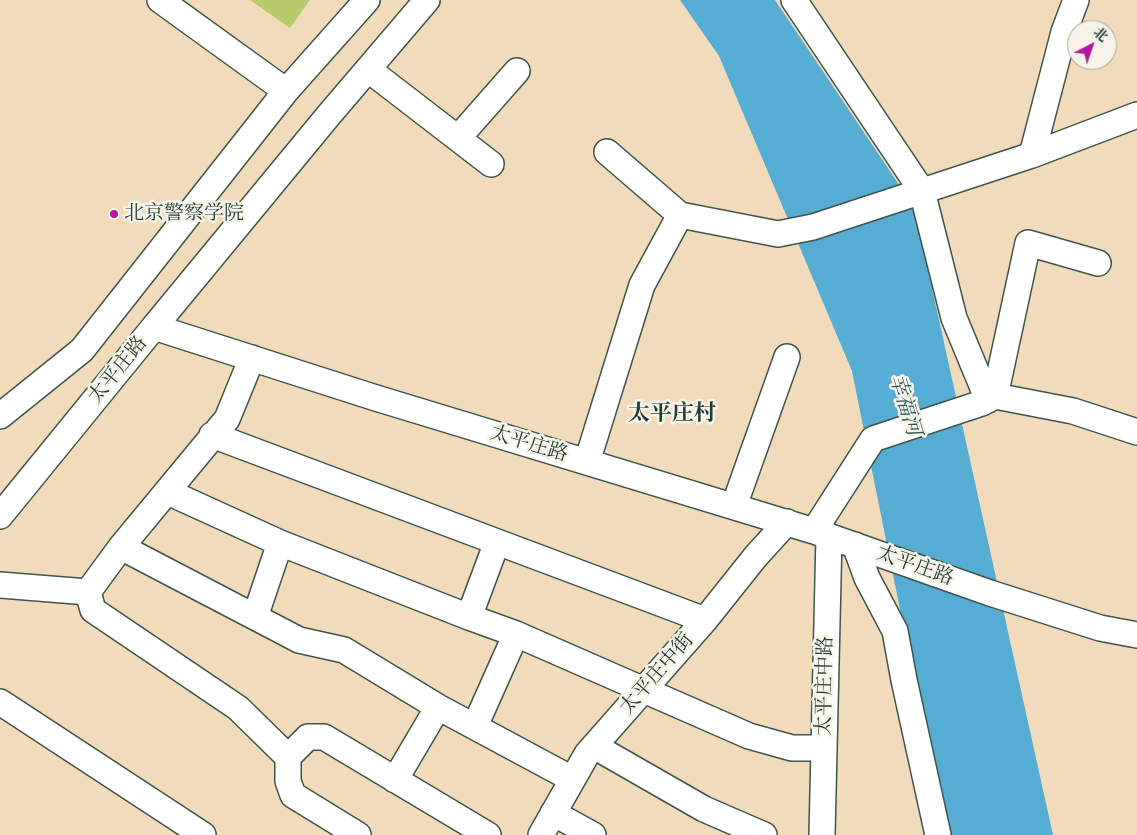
<!DOCTYPE html>
<html>
<head>
<meta charset="utf-8">
<style>
  body { margin:0 }
  #map { position:relative; width:1137px; height:835px; overflow:hidden; background:#f2dbbb; font-family:"EB Garamond","Noto Serif SC",serif }
  canvas { display:block }
  .north { position:absolute; left:1067px; top:20px; width:50px; height:50px; box-sizing:border-box; background:#f7f3e8; border:1px solid #a1aaa0; border-radius:50%; rotate:41deg; font-size:14px; font-weight:700; line-height:20px; text-align:center; color:#1f3d34 }
  .north::after { content:''; display:block; margin:auto; width:18px; height:22px; background:#b5179e; clip-path:polygon(50% 0,100% 100%,50% 72%,0 100%) }
</style>
</head>
<body>
<div id="map">
<canvas width="1137" height="835"></canvas>
<div class="north">北</div>
</div>
<script>
const g = document.querySelector('canvas').getContext('2d');
g.lineJoin = 'round';
function fill(path, color) {
  g.fillStyle = color;
  g.fill(path, 'evenodd');
}
function toPath(rows) {
  const path = new Path2D();
  for (const r of rows) {
    path.moveTo(r[0], r[1]);
    for (let i = 2; i < r.length; i += 2) path.lineTo(r[i], r[i + 1]);
  }
  return path;
}
function strokePath(path, color, width, dash) {
  g.strokeStyle = color;
  g.lineWidth = width;
  g.lineCap = dash ? 'butt' : 'round';
  g.setLineDash(dash || []);
  g.stroke(path);
}
function write(font, color, halo, rows, align = 'center') {
  g.font = font + ' "EB Garamond","Noto Serif SC",serif';
  g.lineWidth = 5;
  g.setLineDash([]);
  g.textBaseline = 'middle';
  g.strokeStyle = halo;
  g.fillStyle = color;
  for (const [text, x, y, turn = 0] of rows) {
    g.save();
    g.translate(x, y);
    g.rotate((+turn || 0) * Math.PI / 180);
    g.textAlign = isNaN(turn) ? turn : align;
    if (halo) g.strokeText(text, 0, 0);
    g.fillText(text, 0, 0);
    g.restore();
  }
}
fill(toPath([
  [250,0,310,0,290,28]
]), '#b9ca6d');
fill(toPath([
  [680,0,775,0,914,207,1053,835,950,835,924,729,852,371,719,56]
]), '#56add3');
const minor = toPath([
  [160,0,286,91],
  [794,0,922,191,954,318,988,400],
  [369,70,491,164],
  [458,138,517,71],
  [607,152,680,215,778,234,813,227,1032,155,1064,32,1076,0],
  [1032,155,1137,115],
  [154,327,328,116,427,0],
  [995,396,1073,411,1137,432],
  [0,416,82,350,286,91,367,0],
  [212,435,705,620],
  [587,462,642,285,680,215],
  [168,492,280,543],
  [734,506,787,357],
  [0,516,154,327,376,398,814,531,990,593,1100,628,1137,635],
  [814,531,873,439,982,403,995,396,1028,243,1098,263],
  [497,542,469,617,516,634],
  [855,545,867,578,895,631,904,680,938,835],
  [121,547,299,640,344,650,438,707,572,779],
  [0,585,88,592,121,547,227,419,252,358],
  [88,592,93,610,238,708,288,757,288,781,293,795,358,835],
  [255,617,280,543,469,617],
  [0,702,203,835],
  [475,726,516,634,749,736,792,748,824,748],
  [594,746,704,809,764,835],
  [288,757,308,737,324,737,488,835],
  [395,780,438,707],
  [553,813,593,835],
  [541,835,587,754,705,620,756,556,787,522],
  [822,835,829,536]
]);
strokePath(minor, '#3f5548', 28);
strokePath(minor, '#fff', 25);
for (const [x, y, r, color] of [
  [114,214,5,"#b5179e"]
]) {
  const dot = new Path2D();
  dot.arc(x, y, r, 0, 2 * Math.PI);
  g.fillStyle = color;
  g.fill(dot);
  strokePath(dot, '#f7f3e8', 2);
}
write('20px', '#1f3d34', '#f7f3e8', [
  ["北京警察学院",124,214]
], 'left');
write('20px', '#1f3d34', '#f7f3e8', [
  ["太平庄路",118,370,-51],
  ["太平庄路",529,444,17],
  ["太平庄路",915,566,20],
  ["太平庄中街",657,674,-49],
  ["太平庄中路",825,686,-89]
]);
write('italic 21px', '#2d595c', '#f7f3e8', [
  ["幸福河",905,405,73]
]);
write('bold 22px', '#1f3d34', '#f7f3e8', [
  ["太平庄村",672,414]
]);
</script>
</body>
</html>
